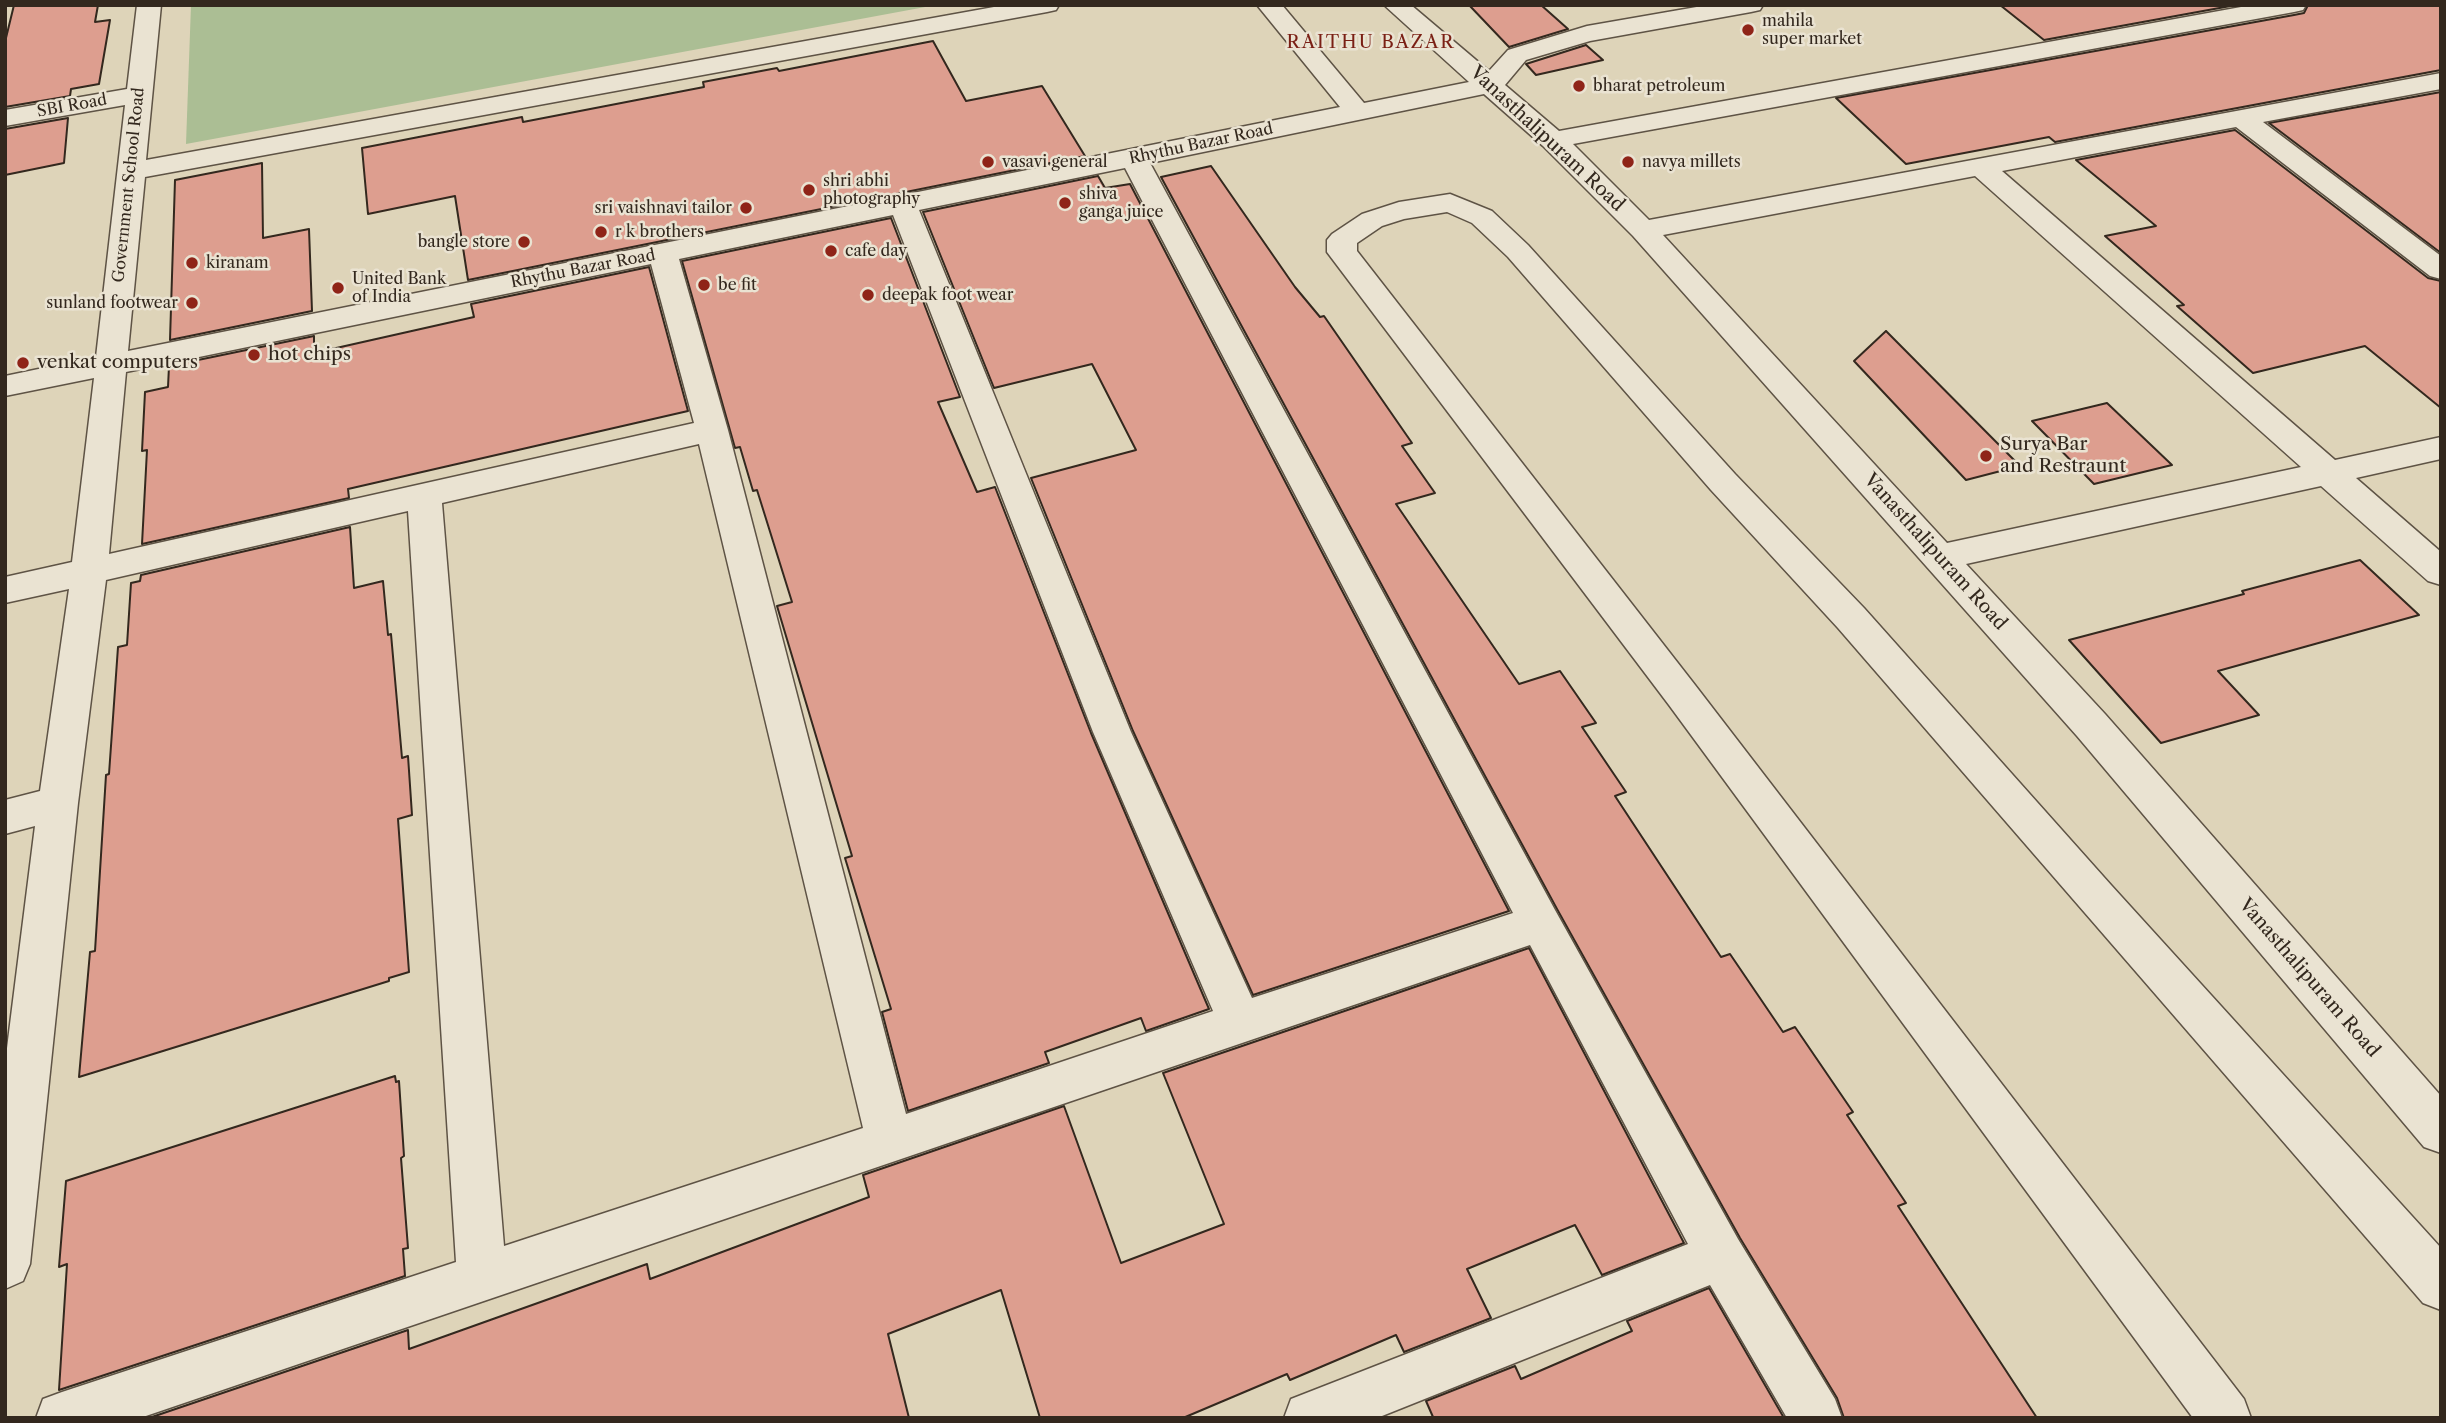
<!DOCTYPE html>
<html>
<head>
<meta charset="utf-8">
<style>
  body { margin:0 }
  #map { position:relative; width:2446px; height:1423px; overflow:hidden; background:#ded4b9; font-family:"Libre Caslon Text",serif }
  canvas { display:block }
  .frame { position:absolute; inset:0; border:7px solid #33281e; pointer-events:none }
</style>
</head>
<body>
<div id="map">
<canvas width="2446" height="1423"></canvas>
<div class="frame"></div>
</div>
<script>
const g = document.querySelector('canvas').getContext('2d');
g.lineJoin = 'round';
function fill(path, color) {
  g.fillStyle = color;
  g.fill(path, 'evenodd');
}
function toPath(rows) {
  const path = new Path2D();
  for (const r of rows) {
    path.moveTo(r[0], r[1]);
    for (let i = 2; i < r.length; i += 2) path.lineTo(r[i], r[i + 1]);
  }
  return path;
}
function strokePath(path, color, width, dash) {
  g.strokeStyle = color;
  g.lineWidth = width;
  g.lineCap = dash ? 'butt' : 'round';
  g.setLineDash(dash || []);
  g.stroke(path);
}
function write(font, color, halo, rows, align = 'center') {
  g.font = font + ' "Libre Caslon Text",serif';
  g.lineWidth = 5;
  g.setLineDash([]);
  g.textBaseline = 'middle';
  g.strokeStyle = halo;
  g.fillStyle = color;
  for (const [text, x, y, turn = 0] of rows) {
    g.save();
    g.translate(x, y);
    g.rotate((+turn || 0) * Math.PI / 180);
    g.textAlign = isNaN(turn) ? turn : align;
    if (halo) g.strokeText(text, 0, 0);
    g.fillText(text, 0, 0);
    g.restore();
  }
}
fill(toPath([
  [191,5,936,5,186,144]
]), '#abbe94');
const building = toPath([
  [14,5,98,5,95,22,110,20,99,84,71,89,70,96,5,107,5,42,14,5],
  [1469,5,1541,5,1568,29,1509,47,1469,5],
  [2000,5,2236,5,2044,40,2000,5],
  [2308,5,2441,5,2441,70,2055,142,2049,137,1906,164,1836,98,2294,15,2304,13,2308,5],
  [933,41,966,101,1042,86,1085,156,468,280,455,196,368,214,362,148,522,117,523,122,704,87,703,82,777,68,779,71,933,41],
  [1586,45,1603,60,1536,75,1526,64,1586,45],
  [2441,92,2441,253,2269,123,2441,92],
  [68,118,64,163,5,175,5,129,68,118],
  [2235,130,2428,278,2441,281,2441,408,2365,346,2253,373,2177,306,2184,305,2105,236,2156,226,2076,160,2235,130],
  [262,163,263,238,309,229,312,311,170,340,175,180,262,163],
  [1211,166,1295,287,1320,317,1324,316,1412,443,1402,446,1435,493,1396,504,1519,684,1560,671,1596,723,1582,727,1626,792,1615,796,1721,957,1730,954,1783,1032,1795,1027,1853,1112,1847,1115,1906,1203,1898,1206,2037,1418,1844,1418,1837,1398,1740,1238,1557,909,1161,177,1211,166],
  [1098,176,1105,188,1130,184,1509,911,1253,995,1133,731,1031,478,1136,450,1092,364,994,388,923,212,1098,176],
  [891,218,960,397,938,402,977,492,995,487,1091,733,1209,1009,1146,1031,1141,1018,1045,1052,1049,1063,908,1111,882,1012,891,1009,845,858,852,856,777,606,792,602,757,490,753,491,740,447,735,448,682,261,891,218],
  [649,267,688,411,348,489,349,498,142,544,147,450,142,451,145,392,168,387,169,366,314,336,314,353,474,317,471,304,649,267],
  [1886,331,2020,466,1966,480,1854,361,1886,331],
  [2107,403,2172,465,2094,484,2032,421,2107,403],
  [350,527,354,588,383,581,388,635,391,634,402,758,408,756,412,815,398,819,409,972,389,978,389,981,79,1077,90,952,95,951,106,775,109,774,118,647,127,645,131,583,140,581,141,575,350,527],
  [2360,560,2419,615,2218,671,2259,715,2161,743,2069,640,2244,594,2242,591,2360,560],
  [1529,948,1684,1243,1602,1275,1575,1225,1467,1269,1491,1318,1404,1352,1396,1335,1290,1380,1287,1374,1183,1418,1040,1418,1001,1290,888,1334,909,1418,149,1418,408,1330,409,1349,647,1264,650,1279,869,1197,863,1175,1064,1106,1121,1263,1224,1224,1163,1073,1529,948],
  [395,1076,396,1082,399,1081,404,1156,401,1158,408,1248,403,1249,405,1276,59,1390,67,1264,59,1267,66,1181,395,1076],
  [1709,1288,1784,1418,1431,1418,1433,1417,1426,1401,1515,1366,1521,1379,1632,1331,1627,1321,1709,1288]
]);
fill(building, '#dd9e8f');
strokePath(building, '#33281e', 2);
const minor = toPath([
  [137,5,161,5,146,160,1005,5,1059,5,1056,10,1047,12,145,177,128,351,1340,107,1257,5,1282,5,1364,103,1469,82,1384,5,1411,5,1489,71,1508,50,1587,26,1708,5,1763,5,1760,10,1751,12,1590,41,1526,60,1505,85,1559,131,2252,5,2306,5,2303,10,2294,12,1573,144,1649,220,2441,73,2441,89,2263,122,2441,256,2441,279,2430,276,2236,127,2002,171,2335,460,2441,437,2441,459,2356,478,2441,552,2441,585,2428,581,2321,486,1966,564,2105,714,2441,1096,2441,1153,2424,1147,2077,736,1633,236,1543,146,1484,94,1150,163,1555,910,1738,1239,1835,1399,1842,1418,1787,1418,1710,1285,1377,1418,1284,1418,1291,1399,1688,1244,1530,945,140,1418,36,1418,43,1399,62,1392,456,1262,408,511,106,580,78,803,30,1264,23,1281,5,1289,5,1064,35,826,5,834,5,800,40,791,69,589,5,603,5,577,72,562,94,378,5,396,5,376,96,357,125,105,5,126,5,110,127,89,137,5],
  [1125,168,1513,913,1252,998,1131,732,919,210,1125,168],
  [1975,176,2301,467,1947,543,1663,235,1975,176],
  [893,215,1093,732,1213,1011,906,1114,728,430,679,259,893,215],
  [651,264,694,423,109,554,126,372,651,264],
  [699,444,863,1128,504,1246,442,503,699,444],
  [1450,194,1492,211,1528,245,1735,474,1864,608,2111,885,2441,1248,2441,1310,2423,1303,1838,628,1711,490,1508,257,1472,223,1447,212,1404,219,1382,226,1357,243,1357,251,1695,685,2244,1399,2251,1418,2193,1418,1669,705,1327,252,1327,240,1332,234,1362,214,1399,202,1450,194]
]);
strokePath(minor, '#5e5345', 3);
fill(minor, '#eae3d2');
for (const [x, y, r, color] of [
  [1748,30,7,"#8f2418"],
  [1579,86,7,"#8f2418"],
  [988,162,7,"#8f2418"],
  [1628,162,7,"#8f2418"],
  [809,190,7,"#8f2418"],
  [1065,203,7,"#8f2418"],
  [746,208,7,"#8f2418"],
  [601,232,7,"#8f2418"],
  [524,242,7,"#8f2418"],
  [831,251,7,"#8f2418"],
  [192,263,7,"#8f2418"],
  [704,285,7,"#8f2418"],
  [338,288,7,"#8f2418"],
  [868,295,7,"#8f2418"],
  [192,303,7,"#8f2418"],
  [254,355,7,"#8f2418"],
  [23,363,7,"#8f2418"],
  [1986,456,7,"#8f2418"]
]) {
  const dot = new Path2D();
  dot.arc(x, y, r, 0, 2 * Math.PI);
  g.fillStyle = color;
  g.fill(dot);
  strokePath(dot, '#eae3d2', 2.5);
}
write('16px', '#33281e', '#eae3d2', [
  ["mahila",1762,21],
  ["super market",1762,39],
  ["bharat petroleum",1593,86],
  ["vasavi general",1002,162],
  ["navya millets",1642,162],
  ["shri abhi",823,181],
  ["photography",823,199],
  ["shiva",1079,194],
  ["ganga juice",1079,212],
  ["sri vaishnavi tailor",732,208,"right"],
  ["r k brothers",615,232],
  ["bangle store",510,242,"right"],
  ["cafe day",845,251],
  ["kiranam",206,263],
  ["United Bank",352,279],
  ["of India",352,297],
  ["be fit",718,285],
  ["deepak foot wear",882,295],
  ["sunland footwear",178,303,"right"]
], 'left');
write('16px', '#33281e', '#eae3d2', [
  ["SBI Road",72,106,-10],
  ["Rhythu Bazar Road",1201,144,-12],
  ["Government School Road",129,185,-84],
  ["Rhythu Bazar Road",583,269,-11]
]);
g.letterSpacing = '2px';
write('18px', '#7a1f14', '#eae3d2', [
  ["RAITHU BAZAR",1371,43]
]);
g.letterSpacing = '0px';
write('19px', '#33281e', '#eae3d2', [
  ["Vanasthalipuram Road",1547,139,43],
  ["Vanasthalipuram Road",1935,552,48],
  ["Vanasthalipuram Road",2309,978,49]
]);
write('19px', '#33281e', '#eae3d2', [
  ["hot chips",268,355],
  ["venkat computers",37,363],
  ["Surya Bar",2000,445],
  ["and Restraunt",2000,467]
], 'left');
</script>
</body>
</html>
